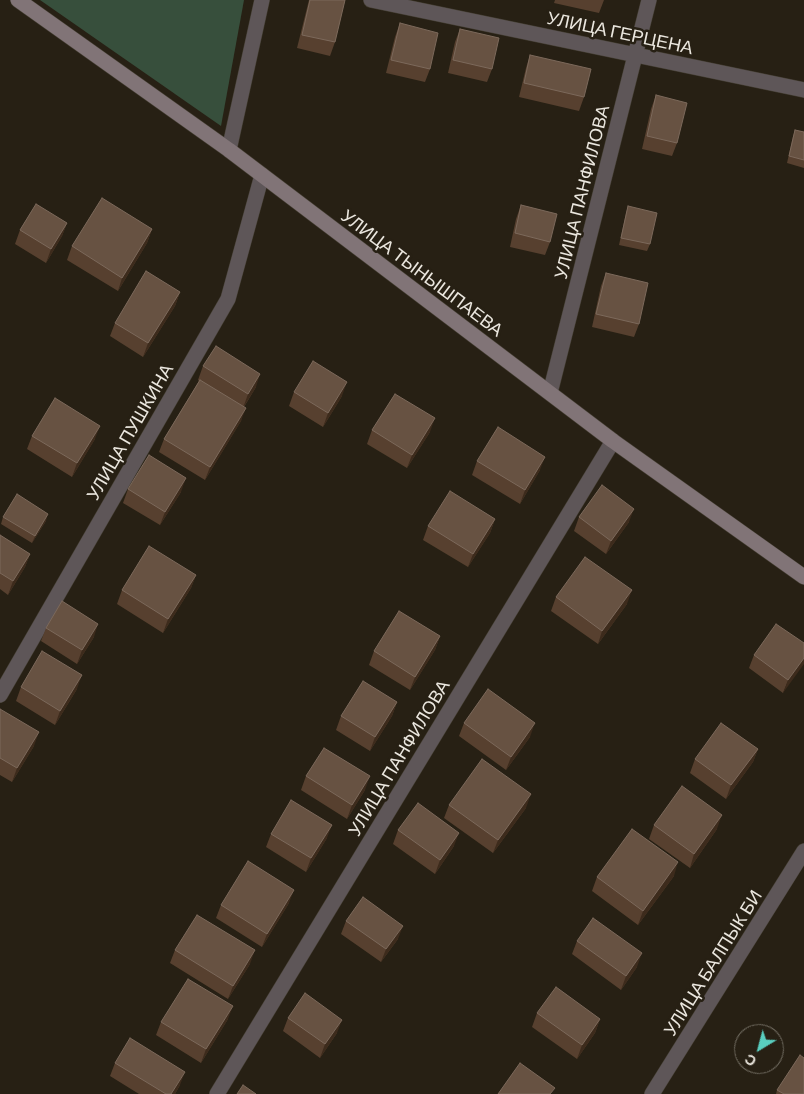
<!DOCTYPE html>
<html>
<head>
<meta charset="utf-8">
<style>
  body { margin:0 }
  #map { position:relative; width:804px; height:1094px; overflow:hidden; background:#272014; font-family:Barlow,sans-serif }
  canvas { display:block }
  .north { position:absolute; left:734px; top:1024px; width:50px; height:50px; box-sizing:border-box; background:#272014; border:1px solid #757065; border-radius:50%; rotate:217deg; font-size:14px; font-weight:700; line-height:20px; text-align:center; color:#ebe7df }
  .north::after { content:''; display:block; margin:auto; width:18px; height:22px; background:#59cebf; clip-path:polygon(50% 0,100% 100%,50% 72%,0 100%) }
</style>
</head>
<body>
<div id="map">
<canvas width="804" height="1094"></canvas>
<div class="north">С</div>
</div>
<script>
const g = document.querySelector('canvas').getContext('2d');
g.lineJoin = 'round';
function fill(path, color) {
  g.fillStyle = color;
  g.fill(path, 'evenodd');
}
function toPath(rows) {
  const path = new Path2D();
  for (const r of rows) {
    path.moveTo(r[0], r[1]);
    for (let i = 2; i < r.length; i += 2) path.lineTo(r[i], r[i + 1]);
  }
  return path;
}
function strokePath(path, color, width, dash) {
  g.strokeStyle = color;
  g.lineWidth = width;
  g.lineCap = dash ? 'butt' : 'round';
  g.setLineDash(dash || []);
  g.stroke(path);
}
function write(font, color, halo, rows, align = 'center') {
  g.font = font + ' Barlow,sans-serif';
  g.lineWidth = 5;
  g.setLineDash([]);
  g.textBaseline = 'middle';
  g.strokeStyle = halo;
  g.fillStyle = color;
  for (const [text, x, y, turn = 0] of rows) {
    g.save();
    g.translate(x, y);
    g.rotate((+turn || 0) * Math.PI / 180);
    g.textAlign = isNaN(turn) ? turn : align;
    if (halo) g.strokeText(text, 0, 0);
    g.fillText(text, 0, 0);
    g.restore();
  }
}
fill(toPath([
  [40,0,244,0,221,126]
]), '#374f3c');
const street = toPath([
  [371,0,804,90],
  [229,150,262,0],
  [550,393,649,0],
  [0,695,228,299,262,175],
  [217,1094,613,441],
  [652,1094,804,851]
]);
const secondary = toPath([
  [18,0,229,150,613,441,804,577]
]);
strokePath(street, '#423c30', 16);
strokePath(secondary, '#423c30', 16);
strokePath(street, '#5e5658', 15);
strokePath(secondary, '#817477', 15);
fill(toPath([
  [309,0,345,0,335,42,330,56,297,48],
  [555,0,604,0,599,13,554,3],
  [400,23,430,69,425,82,386,73,395,37],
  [460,29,492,69,487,82,448,73,455,42],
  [530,55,584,97,579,111,519,97,526,68],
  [656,95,677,143,672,156,642,149,651,109],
  [795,130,804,132,804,168,787,163,793,136],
  [521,205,550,242,545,255,510,247,516,219],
  [628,206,650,244,647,251,619,245,626,213],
  [67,223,62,236,46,263,15,244,20,230],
  [152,229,147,243,118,291,67,260,72,246],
  [606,273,639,324,634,337,592,327,601,286],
  [180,292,175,306,143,357,110,336,115,323],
  [203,366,256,387,244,407,241,421,205,480,159,452,164,439,199,381,198,380],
  [294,392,342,396,323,427,289,406],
  [372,430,430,432,407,468,367,444],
  [32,436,95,439,72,477,27,449],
  [477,461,540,470,520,504,472,475],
  [128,489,181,492,160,525,123,503],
  [3,517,46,521,32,543,1,524],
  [579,517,629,522,606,554,574,531],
  [495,519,490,533,468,567,423,540,428,526],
  [0,535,30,554,25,567,8,595,0,589],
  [196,575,191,588,163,633,117,604,122,590],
  [556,597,627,604,598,644,551,611],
  [46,628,94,637,77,664,41,641],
  [440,636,435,650,410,690,369,665,374,651],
  [804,643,783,693,749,668,754,655],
  [21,687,77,689,55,725,16,701],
  [397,702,392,716,370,751,336,730,341,716],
  [0,709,34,746,12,782,0,775],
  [464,723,530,737,506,770,459,736],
  [758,749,753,762,726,799,690,773,695,759],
  [306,776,365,790,347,819,301,790],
  [449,805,526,808,493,853,444,818],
  [654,825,717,829,690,868,649,839],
  [398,830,454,846,435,874,393,844],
  [271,834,327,838,306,872,266,847],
  [674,876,638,925,592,891,597,877],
  [289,903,262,947,216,918,221,905],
  [346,921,398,939,381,962,341,934],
  [577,941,637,967,621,990,572,954],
  [175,950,250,964,228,999,170,963],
  [537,1013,600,1019,595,1033,577,1059,532,1027],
  [288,1018,337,1033,320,1058,283,1031],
  [228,1019,201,1063,156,1035,161,1022],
  [115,1063,180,1085,175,1094,139,1094,110,1076],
  [777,1090,804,1094,776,1094]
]), '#57402f');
fill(toPath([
  [67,223,62,236,46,263,51,249],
  [152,229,147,243,118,291,122,278],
  [180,292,175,306,143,357,148,343],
  [260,374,256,387,243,408,248,394],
  [347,382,342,396,323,427,328,413],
  [246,408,241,421,205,480,210,467],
  [435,418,430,432,407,468,412,455],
  [100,426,95,439,72,477,77,463],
  [545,457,540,470,520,504,525,490],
  [186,478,181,492,160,525,165,512],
  [634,509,629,522,606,554,611,541],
  [48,514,46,521,32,543,35,536],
  [495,519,490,533,468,567,473,554],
  [30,554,25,567,8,595,13,581],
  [196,575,191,588,163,633,168,619],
  [632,590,627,604,598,644,602,631],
  [98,624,94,637,77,664,82,650],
  [440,636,435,650,410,690,415,677],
  [804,658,804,664,783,693,788,680],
  [82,675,77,689,55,725,60,711],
  [397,702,392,716,370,751,375,737],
  [535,723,530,737,506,770,511,757],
  [39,732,34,746,12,782,17,768],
  [758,749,753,762,726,799,731,785],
  [370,776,365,790,347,819,352,805],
  [531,794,526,808,493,853,498,840],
  [722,815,717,829,690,868,694,854],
  [332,825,327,838,306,872,311,858],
  [459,833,454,846,435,874,440,860],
  [678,862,674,876,638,925,643,911],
  [294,890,289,903,262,947,267,934],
  [403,926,398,939,381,962,386,949],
  [255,950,250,964,228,999,233,986],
  [642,953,637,967,621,990,626,976],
  [233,1006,228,1019,201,1063,206,1049],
  [600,1019,595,1033,577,1059,582,1045],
  [342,1020,337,1033,320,1058,325,1044],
  [185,1072,180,1085,175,1094,171,1094]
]), '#3d2b1c');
const building = toPath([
  [310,0,345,0,335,42,302,35,310,0],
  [400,23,438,33,430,69,391,60,400,23],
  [460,29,499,38,492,69,453,60,460,29],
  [530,55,591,69,584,97,524,83,530,55],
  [656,95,687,103,677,143,647,136,656,95],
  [795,130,804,132,804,160,789,156,795,130],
  [102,198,152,229,122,278,72,246,102,198],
  [36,204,67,223,51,249,20,230,36,204],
  [521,205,557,214,550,242,515,233,521,205],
  [628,206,657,213,650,244,621,238,628,206],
  [146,271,180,292,148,343,115,323,146,271],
  [606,273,648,283,639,324,596,314,606,273],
  [216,346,260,374,248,394,203,366,216,346],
  [313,361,347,382,328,413,294,392,313,361],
  [200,380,246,408,210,467,164,439,200,380],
  [395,394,435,418,412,455,372,430,395,394],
  [55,398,100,426,77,463,32,436,55,398],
  [498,427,545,457,525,490,477,461,498,427],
  [149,455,186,478,165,512,128,489,149,455],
  [602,485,634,509,611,541,579,517,602,485],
  [450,491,495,519,473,554,428,526,450,491],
  [17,494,48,514,35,536,3,517,17,494],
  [0,535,30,554,13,581,0,573,0,535],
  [149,546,196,575,168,619,122,590,149,546],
  [585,557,632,590,602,631,556,597,585,557],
  [62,601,98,624,82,650,46,628,62,601],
  [399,611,440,636,415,677,374,651,399,611],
  [776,624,804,643,804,658,788,680,754,655,776,624],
  [42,651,82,675,60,711,21,687,42,651],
  [363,681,397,702,375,737,341,716,363,681],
  [488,689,535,723,511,757,464,723,488,689],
  [0,709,39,732,17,768,0,758,0,709],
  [721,723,758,749,731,785,695,759,721,723],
  [324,748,370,776,352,805,306,776,324,748],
  [482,759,531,794,498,840,449,805,482,759],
  [682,786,722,815,694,854,654,825,682,786],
  [291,800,332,825,311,858,271,834,291,800],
  [418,803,459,833,440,860,398,830,418,803],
  [632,829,678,862,643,911,597,877,632,829],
  [248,861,294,890,267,934,221,905,248,861],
  [363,897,403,926,386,949,346,921,363,897],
  [197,915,255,950,233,986,175,950,197,915],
  [593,918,642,953,626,976,577,941,593,918],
  [188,979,233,1006,206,1049,161,1022,188,979],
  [556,987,600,1019,582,1045,537,1013,556,987],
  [305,993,342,1020,325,1044,288,1018,305,993],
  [130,1038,185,1072,171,1094,166,1094,115,1063,130,1038],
  [800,1055,804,1058,804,1094,784,1094,777,1090,800,1055],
  [520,1063,555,1088,550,1094,498,1094,520,1063],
  [243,1085,256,1094,237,1094,243,1085]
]);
fill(building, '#675242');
strokePath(building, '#7c695b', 1);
write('18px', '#ebe7df', '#272014', [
  ["УЛИЦА ГЕРЦЕНА",620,33,12],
  ["УЛИЦА ПАНФИЛОВА",582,192,-76],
  ["УЛИЦА ТЫНЫШПАЕВА",422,273,37],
  ["УЛИЦА ПУШКИНА",130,432,-60],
  ["УЛИЦА ПАНФИЛОВА",399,758,-59],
  ["УЛИЦА БАЛПЫК БИ",713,963,-58]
]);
</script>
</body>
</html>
